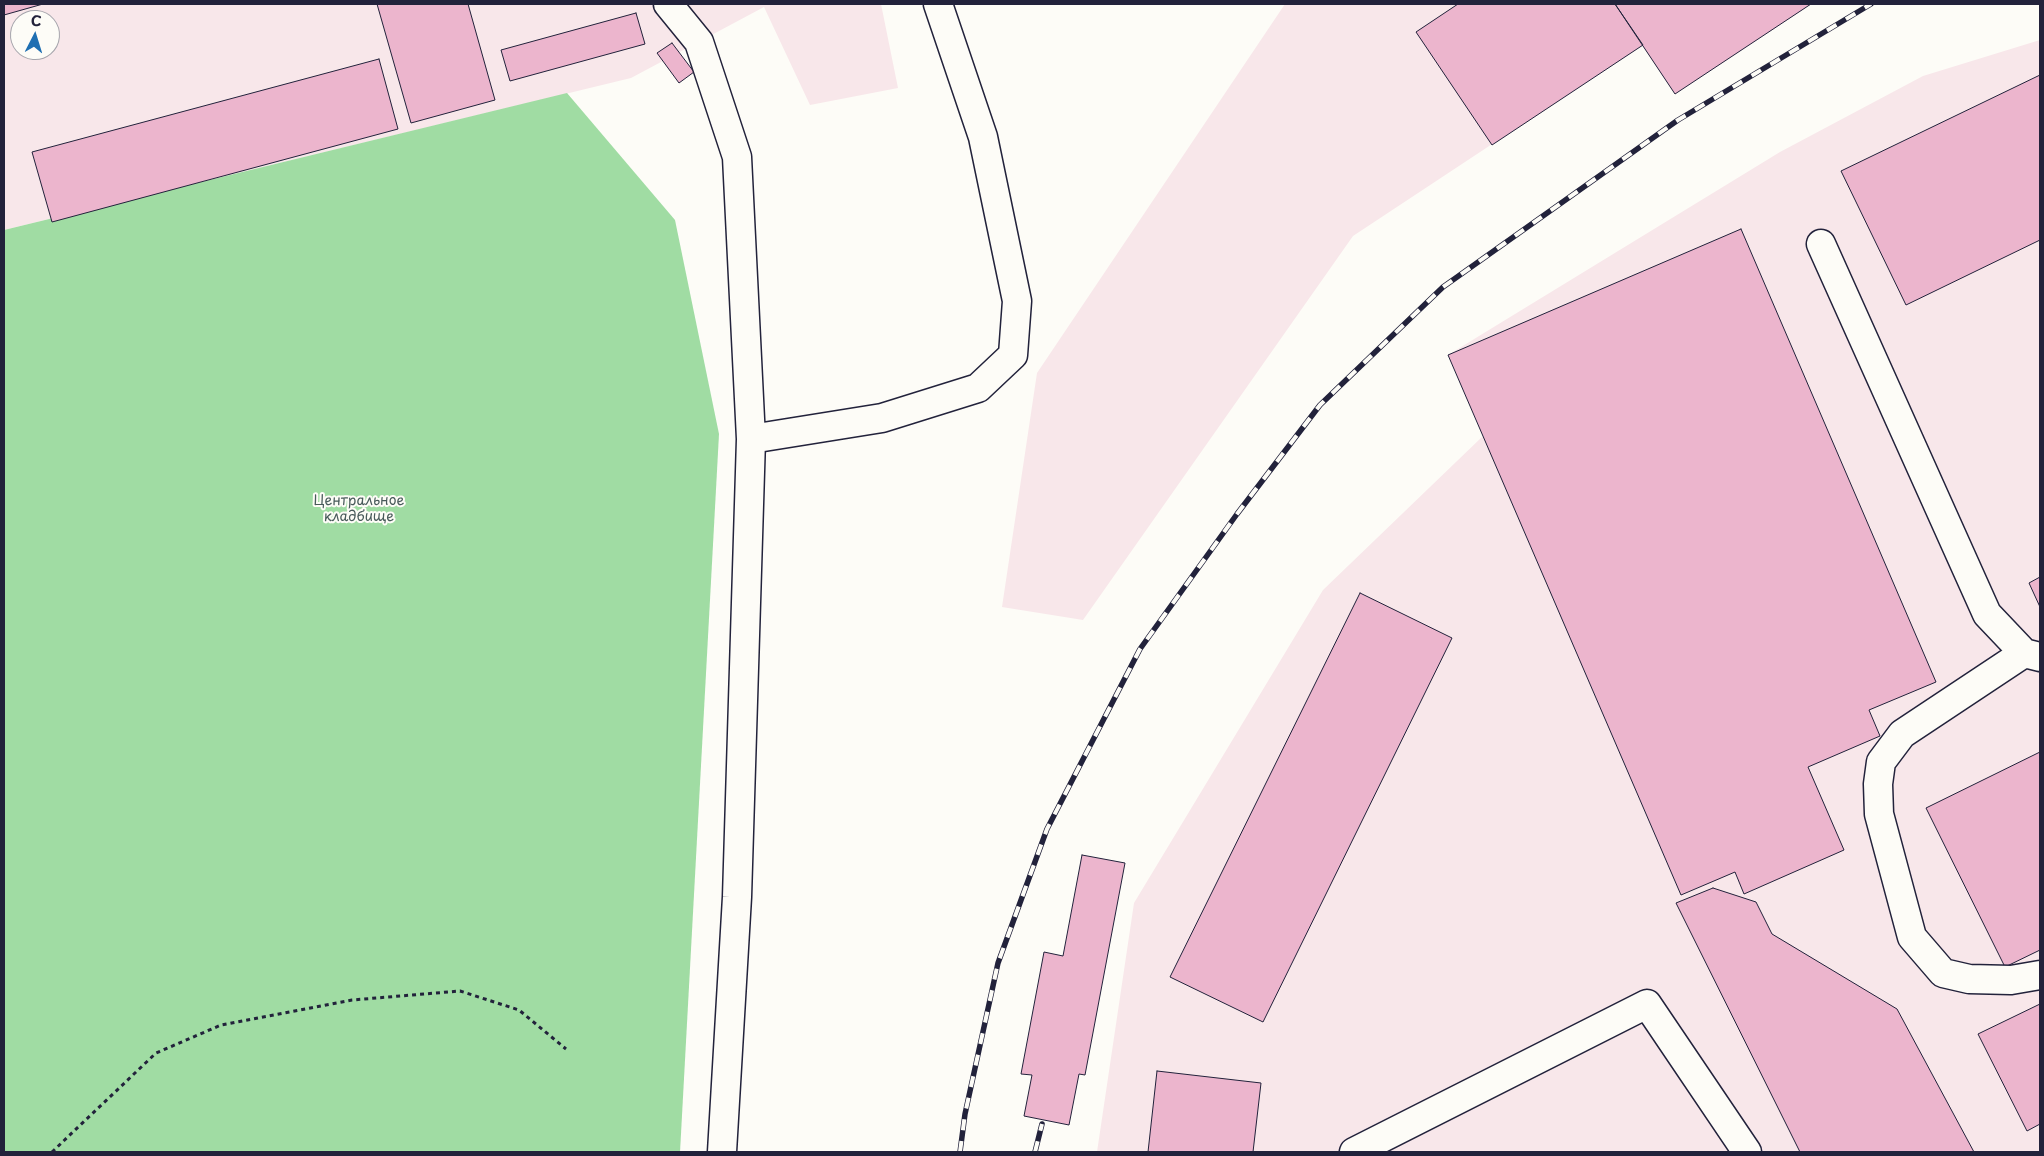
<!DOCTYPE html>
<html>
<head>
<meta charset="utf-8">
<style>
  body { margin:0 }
  #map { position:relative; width:2044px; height:1156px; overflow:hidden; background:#fdfcf7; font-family:"Playpen Sans",sans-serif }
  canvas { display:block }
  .frame { position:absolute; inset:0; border:5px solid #22223b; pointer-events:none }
  .north { position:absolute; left:10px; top:10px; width:50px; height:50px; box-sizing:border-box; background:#fdfcf7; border:1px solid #a5a5ac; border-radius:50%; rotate:5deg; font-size:14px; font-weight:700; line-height:20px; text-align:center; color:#22223b }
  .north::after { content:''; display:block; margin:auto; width:18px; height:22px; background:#1f6fb2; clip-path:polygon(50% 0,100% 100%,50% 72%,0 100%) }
</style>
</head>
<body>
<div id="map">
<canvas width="2044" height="1156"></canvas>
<div class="frame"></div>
<div class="north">С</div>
</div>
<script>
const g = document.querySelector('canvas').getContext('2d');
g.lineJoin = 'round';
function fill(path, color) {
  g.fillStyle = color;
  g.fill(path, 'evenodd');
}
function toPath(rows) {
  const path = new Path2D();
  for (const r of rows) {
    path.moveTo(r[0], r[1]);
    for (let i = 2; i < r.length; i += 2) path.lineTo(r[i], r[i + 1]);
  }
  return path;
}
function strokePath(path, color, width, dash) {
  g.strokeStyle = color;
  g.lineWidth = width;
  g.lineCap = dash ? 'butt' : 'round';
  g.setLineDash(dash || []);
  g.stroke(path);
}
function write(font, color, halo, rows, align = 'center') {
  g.font = font + ' "Playpen Sans",sans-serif';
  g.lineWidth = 4;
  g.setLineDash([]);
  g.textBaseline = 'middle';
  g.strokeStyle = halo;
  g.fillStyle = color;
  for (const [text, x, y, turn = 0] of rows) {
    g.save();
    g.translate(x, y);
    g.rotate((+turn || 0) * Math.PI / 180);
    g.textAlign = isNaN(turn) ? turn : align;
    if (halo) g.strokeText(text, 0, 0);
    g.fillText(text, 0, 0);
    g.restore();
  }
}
fill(toPath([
  [4,4,881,4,898,88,810,105,764,7,631,78,4,230],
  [20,20,50,20,50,50,20,50],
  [1285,4,1811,4,1675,94,1642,45,1353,236,1083,620,1002,607,1037,373],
  [2040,40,2040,1152,1097,1152,1134,903,1323,590,1483,436,1448,355,1780,152,1923,76]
]), '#f8e7ea');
fill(toPath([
  [567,93,675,220,719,434,680,1152,4,1152,4,230]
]), '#a0dca3');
const building = toPath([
  [4,4,43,4,4,15,4,4],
  [377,4,468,4,495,100,411,123,377,4],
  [1458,4,1615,4,1643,45,1492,145,1416,32,1458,4],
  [1615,4,1811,4,1675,94,1615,4],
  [636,13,645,44,510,81,501,50,636,13],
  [672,43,694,72,679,83,657,53,672,43],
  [379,59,398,129,52,222,32,152,379,59],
  [2040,75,2040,240,1906,305,1841,171,2040,75],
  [1741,229,1936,682,1869,710,1880,736,1808,767,1844,850,1744,894,1735,872,1681,895,1448,355,1741,229],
  [2040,577,2040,607,2029,583,2040,577],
  [1360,593,1452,638,1263,1022,1170,977,1360,593],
  [2040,752,2040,950,2005,967,1926,808,2040,752],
  [1082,855,1125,863,1085,1075,1079,1074,1069,1125,1024,1116,1032,1075,1021,1074,1044,952,1063,956,1082,855],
  [1713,888,1756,902,1772,934,1897,1009,1974,1152,1800,1152,1676,903,1713,888],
  [2040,1004,2040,1124,2027,1131,1978,1034,2040,1004],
  [1157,1071,1261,1083,1253,1152,1148,1152,1157,1071]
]);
fill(building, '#ecb5cd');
strokePath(building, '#22223b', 1);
const minor = toPath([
  [668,4,699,42,737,157,751,439,737,897,722,1152],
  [1821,244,1987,614,2024,653,2040,657],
  [751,439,882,418,978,388,1013,355,1017,301,983,137,938,4],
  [2024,653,1902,734,1881,762,1878,784,1879,814,1912,937,1943,973,1969,979,2011,980,2040,975],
  [1354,1152,1647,1004,1747,1152]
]);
strokePath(minor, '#22223b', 31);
strokePath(toPath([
  [52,1152,156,1053,221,1025,352,1000,460,991,519,1010,566,1049]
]), '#22223b', 3, [4, 4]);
strokePath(minor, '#fdfcf7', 28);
const rail = toPath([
  [960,1152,965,1114,998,963,1047,829,1140,649,1237,514,1320,405,1443,287,1678,120,1871,4],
  [1035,1152,1042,1124]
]);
strokePath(rail, '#22223b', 5.5);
strokePath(rail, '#fdfcf7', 4, [11]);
write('14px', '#485a5a', '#fdfcf7', [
  ["Центральное",359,501],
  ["кладбище",359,517]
]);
</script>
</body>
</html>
